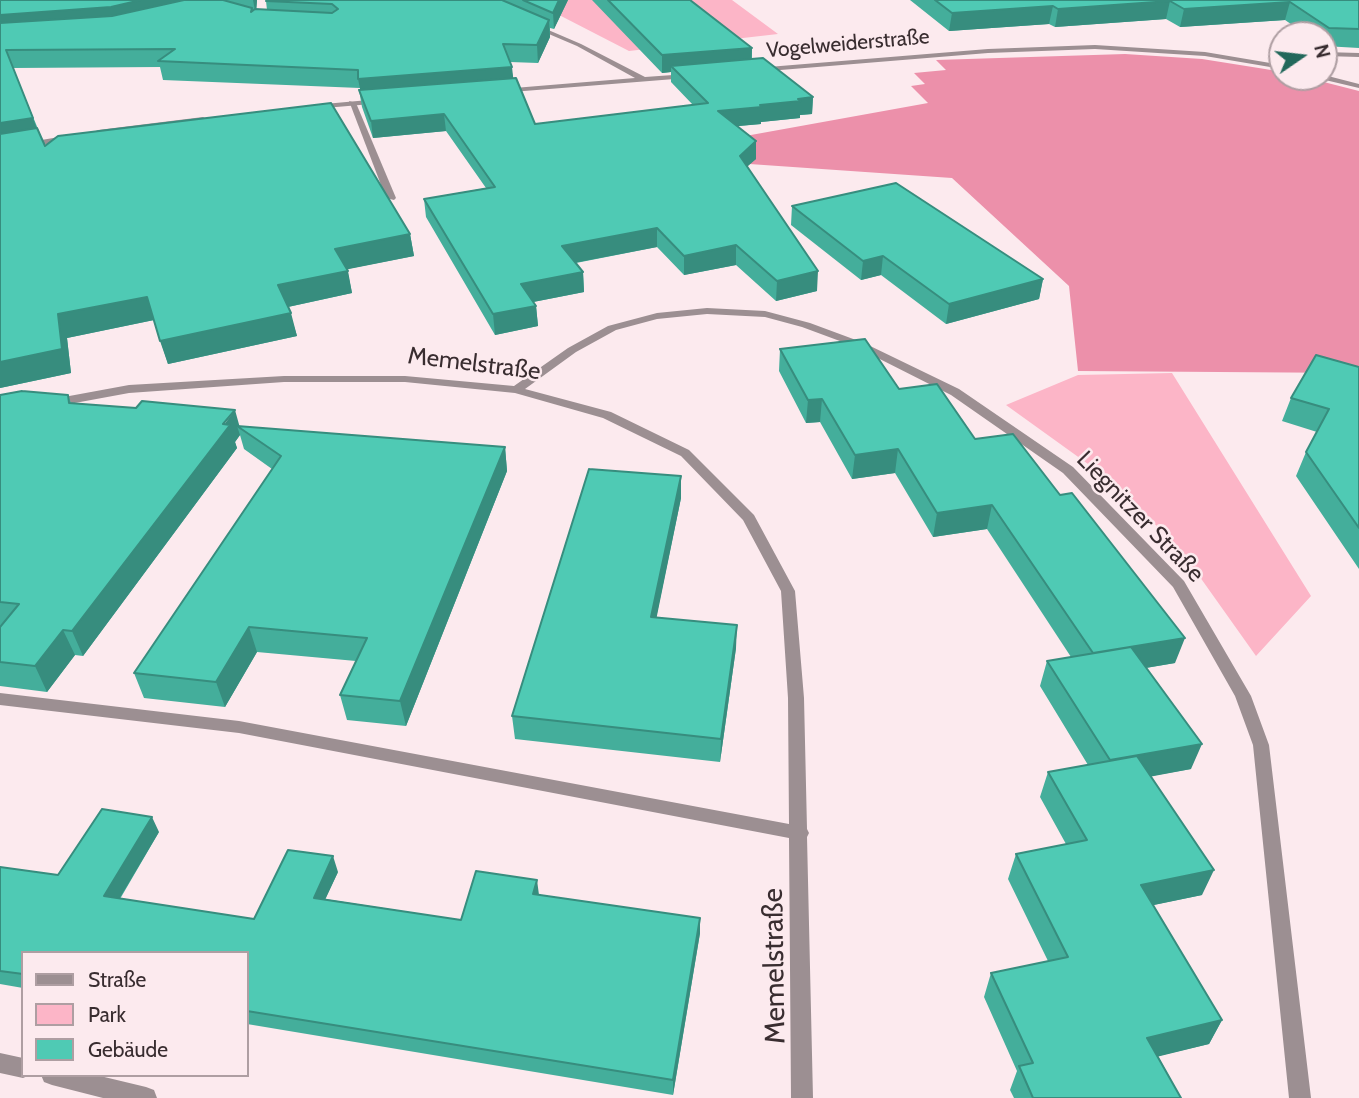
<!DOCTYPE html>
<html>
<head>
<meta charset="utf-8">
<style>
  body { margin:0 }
  #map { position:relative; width:1359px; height:1098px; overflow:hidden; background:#fceaee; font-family:Cabin,sans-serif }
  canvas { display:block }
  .legend { position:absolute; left:21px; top:951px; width:228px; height:126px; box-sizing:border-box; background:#fceaee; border:2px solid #ae9ea2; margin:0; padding:9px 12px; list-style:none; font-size:21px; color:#392d30 }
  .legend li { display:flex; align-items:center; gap:14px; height:35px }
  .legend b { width:35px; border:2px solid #ae9ea2 }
  .north { position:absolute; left:1268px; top:21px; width:70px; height:70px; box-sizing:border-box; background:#fceaee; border:2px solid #ae9ea2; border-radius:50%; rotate:76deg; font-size:19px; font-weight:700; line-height:28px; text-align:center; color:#392d30 }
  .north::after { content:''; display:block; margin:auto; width:24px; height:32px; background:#22685b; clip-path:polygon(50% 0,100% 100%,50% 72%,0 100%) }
</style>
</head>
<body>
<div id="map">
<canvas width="1359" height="1098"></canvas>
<ul class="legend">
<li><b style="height:9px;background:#9c8f92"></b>Straße</li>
<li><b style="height:19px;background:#fcb5c7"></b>Park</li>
<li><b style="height:19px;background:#4fcab4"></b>Gebäude</li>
</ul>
<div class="north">N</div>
</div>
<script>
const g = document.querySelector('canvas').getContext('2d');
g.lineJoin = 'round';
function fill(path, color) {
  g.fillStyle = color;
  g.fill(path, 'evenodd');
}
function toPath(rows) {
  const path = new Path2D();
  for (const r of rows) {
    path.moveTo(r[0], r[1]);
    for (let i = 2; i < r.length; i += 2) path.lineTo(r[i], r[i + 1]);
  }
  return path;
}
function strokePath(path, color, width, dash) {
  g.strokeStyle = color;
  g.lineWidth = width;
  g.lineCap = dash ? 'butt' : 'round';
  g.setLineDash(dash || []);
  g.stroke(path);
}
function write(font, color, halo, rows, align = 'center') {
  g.font = font + ' Cabin,sans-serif';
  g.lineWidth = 5;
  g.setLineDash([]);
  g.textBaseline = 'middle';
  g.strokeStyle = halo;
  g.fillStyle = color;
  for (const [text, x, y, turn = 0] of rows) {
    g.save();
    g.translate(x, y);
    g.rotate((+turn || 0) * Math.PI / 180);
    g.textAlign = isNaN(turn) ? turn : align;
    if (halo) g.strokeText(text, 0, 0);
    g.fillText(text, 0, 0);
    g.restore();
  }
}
fill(toPath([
  [530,0,732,0,778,34,629,51],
  [1172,373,1311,596,1256,656,1185,556,1120,487,1006,405,1078,375]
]), '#fcb5c7');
fill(toPath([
  [1125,54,1202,59,1265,69,1282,72,1282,77,1304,77,1359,91,1359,373,1078,371,1069,286,952,178,706,161,607,161,928,103,911,86,925,84,914,73,946,70,936,60]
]), '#ec90aa');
fill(toPath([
  [349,101,356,103,396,198,394,200,386,198,349,101]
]), '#9c8f92');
fill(toPath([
  [532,23,581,44,645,77,687,74,691,76,687,78,499,93,498,91,502,89,635,78,577,46,530,26,532,23],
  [1095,45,1205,52,1282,65,1282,69,1205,56,1095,49,988,53,756,72,752,70,756,68,988,49,1095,45],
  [1324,52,1359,53,1359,57,1324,56,1324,52],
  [1324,75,1359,84,1359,88,1321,79,1320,77,1324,77,1324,75],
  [380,99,384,101,383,103,313,109,309,107,313,105,380,99],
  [203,117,207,119,206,121,98,134,94,132,98,130,203,117],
  [71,135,75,137,74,139,0,153,0,147,71,135],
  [707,308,765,311,810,323,864,343,959,389,1073,467,1184,581,1251,696,1269,745,1311,1098,1289,1098,1253,745,1235,696,1173,587,1063,473,951,395,856,347,802,327,765,317,707,314,657,319,616,330,576,352,525,389,611,412,689,450,754,515,795,591,804,698,807,829,809,833,807,837,813,1098,791,1098,789,838,239,733,0,705,0,693,239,721,789,824,788,698,781,591,743,520,681,456,603,418,515,393,405,382,284,382,129,393,53,407,47,403,53,399,129,385,284,376,405,376,514,386,568,348,608,326,657,313,707,308],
  [0,1053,23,1058,23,1075,30,1075,23,1078,0,1073,0,1053],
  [41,1075,96,1075,146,1087,154,1090,157,1098,103,1098,52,1085,44,1082,41,1075]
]), '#9c8f92');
fill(toPath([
  [0,0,257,0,256,9,267,10,266,1,267,0,568,0,554,29,550,28,550,37,538,63,510,62,513,78,535,124,693,105,671,82,671,72,662,73,592,0,690,0,752,48,752,59,813,97,812,114,800,115,800,118,761,122,761,124,737,126,756,141,756,159,747,166,817,291,776,301,736,265,684,275,657,247,576,263,583,272,584,292,533,302,536,306,538,326,495,335,426,217,424,199,486,188,446,131,373,138,362,107,359,90,360,90,360,88,163,80,160,67,13,68,45,146,410,234,414,256,347,269,352,293,288,307,297,336,168,364,154,320,67,338,71,373,0,388],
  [910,0,1359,0,1359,48,1324,46,1324,35,1307,35,1285,20,1180,27,1166,19,1055,27,1049,24,949,31],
  [792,206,1043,279,1039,299,946,324,881,275,861,280,791,225],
  [780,349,899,389,975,439,1175,663,1146,668,1191,769,1151,776,1202,895,1153,905,1222,1020,1209,1044,1158,1056,1181,1098,1014,1098,1010,1090,1017,1071,984,997,991,973,1048,961,1008,879,1016,854,1066,844,1040,797,1048,772,1088,765,1040,686,1047,661,1071,657,987,529,933,537,895,473,852,479,820,422,806,423,779,371],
  [1359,367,1359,569,1296,476,1306,452,1317,432,1282,421,1291,398],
  [0,395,68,395,71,403,240,426,505,447,507,471,406,726,347,720,340,695,356,661,257,652,225,707,144,698,134,673,272,469,244,449,240,435,235,442,237,448,83,656,75,655,47,692,0,686,0,627,1,626,0,626],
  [681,476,681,498,656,618,736,648,720,762,515,739,512,716],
  [159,832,120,899,254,919,338,872,325,899,461,920,539,895,700,918,700,933,673,1095,247,1024,247,953,23,953,23,988,0,984,0,867,58,875]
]), '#44ae9b');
fill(toPath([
  [141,0,218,0,0,32,0,15],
  [253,0,257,0,256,16],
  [559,0,568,0,554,29,553,13],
  [1170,1,1166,19,1055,27,1058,9],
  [1290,2,1285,20,1180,27,1184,9],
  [1053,6,1049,24,949,31,952,13],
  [549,20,550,37,538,63,537,45],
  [752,48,751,66,671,66,671,72,662,73,662,55],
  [512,67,514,85,362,98,358,79],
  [813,97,812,114,800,115,800,118,761,122,761,124,718,128,718,111],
  [444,114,446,131,373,138,371,121],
  [33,118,40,137,0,144,0,123],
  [756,141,756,159,740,173,740,156],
  [657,228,657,247,563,265,562,246],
  [410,234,414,256,339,271,335,249],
  [736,245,736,265,684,275,684,256],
  [883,256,881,275,861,280,863,261],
  [348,271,352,293,283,308,278,285],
  [818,271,817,291,776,301,777,281],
  [583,272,584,292,523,304,521,284],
  [1043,279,1039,299,946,324,949,304],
  [147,297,154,320,67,338,71,373,0,388,0,362,58,314],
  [536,306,538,326,495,335,493,314],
  [291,313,297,336,168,364,160,341],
  [822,399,820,422,806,423,808,400],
  [235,410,240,428,237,426,240,435,235,442,237,448,83,656,72,631],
  [505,447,507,471,406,726,400,701],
  [898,449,895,473,852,479,855,455],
  [681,476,681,498,652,640,651,617],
  [992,505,987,529,933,537,937,513],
  [737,625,736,648,720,762,721,739],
  [249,627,257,652,225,707,216,682],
  [63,630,75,655,47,692,35,666],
  [1185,638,1175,663,1085,678,1093,653],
  [1202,744,1191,769,1101,786,1110,760],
  [152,817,159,832,112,911,104,896],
  [333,856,338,872,319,913,314,898],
  [1214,870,1202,895,1130,910,1141,885],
  [537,880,539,895,533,894],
  [700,918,700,933,673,1095,673,1080],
  [1222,1020,1209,1044,1136,1062,1147,1038]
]), '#378d7e');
const building = toPath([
  [0,0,141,0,111,7,0,15,0,0],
  [184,0,223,0,252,8,251,12,255,9,332,13,338,9,332,4,266,1,267,0,502,0,549,20,537,45,503,44,512,67,358,79,358,70,158,61,175,49,6,50,33,118,0,123,0,23,112,16,184,0],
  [523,0,559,0,553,13,523,0],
  [608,0,690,0,752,48,662,55,608,0],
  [935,0,1359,0,1359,29,1329,28,1290,2,1184,9,1170,1,1058,9,1053,6,952,13,935,0],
  [763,58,813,97,798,99,801,101,760,105,762,107,718,111,756,141,740,156,818,271,777,281,736,245,684,256,657,228,562,246,583,272,521,284,536,306,493,314,424,199,495,187,444,114,371,121,359,90,516,78,535,124,708,103,671,66,763,58],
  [331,103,410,234,335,249,348,271,278,285,291,313,160,341,147,297,58,314,62,349,0,362,0,134,37,128,45,146,58,136,331,103],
  [896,183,1043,279,949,304,883,256,863,261,792,206,896,183],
  [865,339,899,389,937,384,975,439,1013,434,1060,495,1072,493,1185,638,1093,653,992,505,937,513,898,449,855,455,822,399,808,400,780,349,865,339],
  [1316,355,1359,367,1359,528,1306,452,1329,409,1291,398,1316,355],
  [22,391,68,395,69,403,136,408,142,401,235,410,223,424,230,425,72,631,63,630,35,666,0,662,0,627,19,604,0,602,0,395,22,391],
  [237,426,505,447,400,701,340,695,367,638,249,627,216,682,134,673,281,456,237,426],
  [589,469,681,476,651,617,737,625,721,739,512,716,589,469],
  [1131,647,1202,744,1110,760,1047,661,1131,647],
  [1137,756,1214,870,1141,885,1222,1020,1147,1038,1181,1098,1033,1098,1019,1066,1033,1063,991,973,1068,957,1016,854,1087,840,1048,772,1137,756],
  [102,809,152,817,104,896,254,919,288,850,333,856,314,898,461,920,476,871,537,880,533,894,700,918,673,1080,247,1011,247,953,23,953,23,974,0,971,0,867,58,875,102,809]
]);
fill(building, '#4fcab4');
strokePath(building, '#378d7e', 2);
write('21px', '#392d30', '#fceaee', [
  ["Vogelweiderstraße",848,44,-5]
]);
write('24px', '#392d30', '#fceaee', [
  ["Memelstraße",474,364,7],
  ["Liegnitzer Straße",1140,517,46]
]);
write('28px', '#392d30', '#fceaee', [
  ["Memelstraße",775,966,-91]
]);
</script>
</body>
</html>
